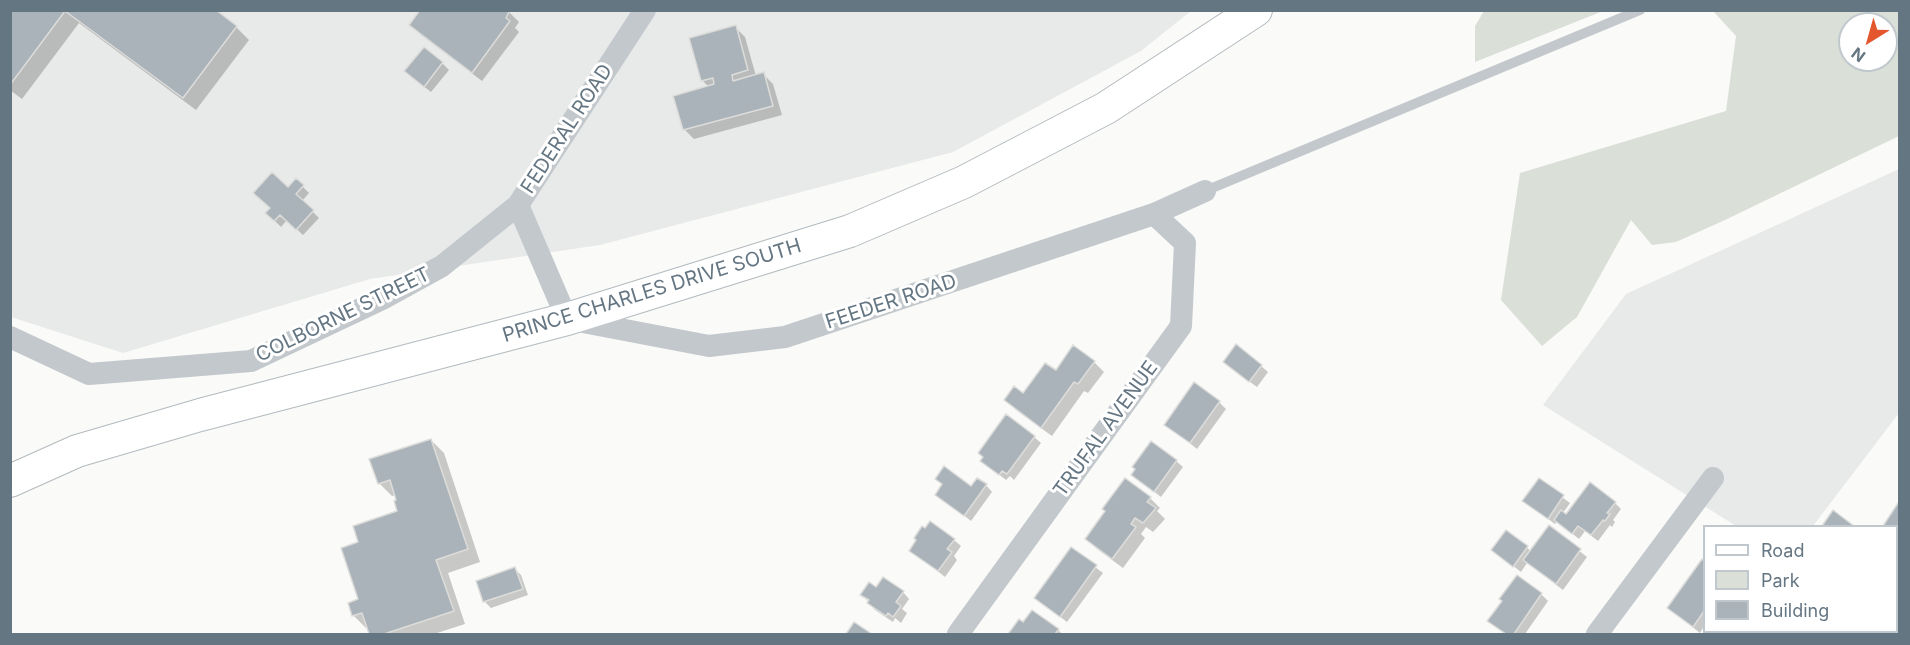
<!DOCTYPE html>
<html>
<head>
<meta charset="utf-8">
<style>
  body { margin:0 }
  #map { position:relative; width:1910px; height:645px; overflow:hidden; background:#fafaf8; font-family:Inter,sans-serif }
  canvas { display:block }
  .frame { position:absolute; inset:0; border:12px solid #657683; pointer-events:none }
  .legend { position:absolute; left:1703px; top:525px; width:195px; height:108px; box-sizing:border-box; background:#fff; border:2px solid #c1c8cd; margin:0; padding:8px 10px; list-style:none; font-size:18px; color:#657683 }
  .legend li { display:flex; align-items:center; gap:12px; height:30px }
  .legend b { width:30px; border:2px solid #c1c8cd }
  .north { position:absolute; left:1838px; top:12px; width:60px; height:60px; box-sizing:border-box; background:#fff; border:2px solid #c1c8cd; border-radius:50%; rotate:217deg; font-size:16px; font-weight:700; line-height:24px; text-align:center; color:#657683 }
  .north::after { content:''; display:block; margin:auto; width:21px; height:27px; background:#e4572e; clip-path:polygon(50% 0,100% 100%,50% 72%,0 100%) }
</style>
</head>
<body>
<div id="map">
<canvas width="1910" height="645"></canvas>
<div class="frame"></div>
<ul class="legend">
<li><b style="height:8px;background:#fff"></b>Road</li>
<li><b style="height:16px;background:#dadfd7"></b>Park</li>
<li><b style="height:16px;background:#aab3b9"></b>Building</li>
</ul>
<div class="north">N</div>
</div>
<script>
const g = document.querySelector('canvas').getContext('2d');
g.lineJoin = 'round';
function fill(path, color) {
  g.fillStyle = color;
  g.fill(path, 'evenodd');
}
function toPath(rows) {
  const path = new Path2D();
  for (const r of rows) {
    path.moveTo(r[0], r[1]);
    for (let i = 2; i < r.length; i += 2) path.lineTo(r[i], r[i + 1]);
  }
  return path;
}
function strokePath(path, color, width, dash) {
  g.strokeStyle = color;
  g.lineWidth = width;
  g.lineCap = dash ? 'butt' : 'round';
  g.setLineDash(dash || []);
  g.stroke(path);
}
function write(font, color, halo, rows, align = 'center') {
  g.font = font + ' Inter,sans-serif';
  g.lineWidth = 6;
  g.setLineDash([]);
  g.textBaseline = 'middle';
  g.strokeStyle = halo;
  g.fillStyle = color;
  for (const [text, x, y, turn = 0] of rows) {
    g.save();
    g.translate(x, y);
    g.rotate((+turn || 0) * Math.PI / 180);
    g.textAlign = isNaN(turn) ? turn : align;
    if (halo) g.strokeText(text, 0, 0);
    g.fillText(text, 0, 0);
    g.restore();
  }
}
fill(toPath([
  [11,11,1191,11,1141,51,953,152,600,245,370,279,123,353,11,317],
  [1899,169,1899,413,1813,526,1736,526,1543,405,1626,294]
]), '#e8e9e9');
fill(toPath([
  [1484,11,1484,10,1603,11,1475,62,1475,26],
  [1713,11,1899,11,1899,136,1725,220,1676,242,1652,245,1631,220,1577,317,1542,346,1501,300,1520,173,1726,111,1736,36],
  [1850,24,1886,24,1886,60,1850,60]
]), '#dadfd7');
fill(toPath([
  [10,10,214,10,236,27,249,40,196,110,79,23,22,99,10,90],
  [507,10,519,22,515,28,519,32,482,81,421,35,411,25],
  [735,27,745,37,756,76,763,74,773,84,782,115,694,139,684,129,709,87,702,80],
  [442,63,449,70,431,92,413,78],
  [296,180,309,193,302,201,319,218,303,235,287,220,281,227,267,213],
  [1094,362,1104,372,1088,393,1084,391,1052,436,1016,410,1006,400,1024,395],
  [1261,366,1268,372,1257,387,1231,368],
  [1219,402,1226,409,1197,449,1166,424],
  [1034,437,1041,443,1014,480,1010,476,1006,480,982,461,984,457],
  [431,440,444,453,480,562,448,573,465,624,434,634,371,634,368,627,366,628,353,615,360,600,360,543,399,512,396,495,392,496,379,483],
  [1176,461,1183,467,1161,497,1133,475],
  [937,479,972,488,986,485,992,492,971,521,937,494,943,485],
  [1539,480,1570,503,1563,513,1567,516,1615,503,1621,509,1613,520,1615,522,1612,527,1610,525,1598,541,1585,531,1579,539,1557,521,1555,524,1524,501],
  [1150,498,1160,508,1157,511,1165,519,1153,532,1146,527,1141,534,1145,538,1123,568,1097,549,1087,539,1107,512],
  [1549,527,1587,557,1563,590,1527,563,1521,572,1493,550,1506,532,1531,551],
  [954,540,961,546,954,556,957,560,945,577,911,550],
  [1071,549,1103,573,1067,622,1036,598],
  [1702,561,1704,563,1704,626,1700,633,1669,608],
  [515,569,521,575,528,595,491,608,485,602,478,581],
  [1896,569,1900,572,1900,578,1896,582],
  [876,589,903,592,909,599,902,609,907,613,901,623,895,618,893,622,875,610,862,594],
  [1541,594,1548,601,1525,634,1505,634,1489,621,1504,602],
  [1019,621,1058,630,1062,634,1009,634],
  [1815,632,1847,632,1845,634,1819,634]
]), '#0003');
const building = toPath([
  [10,10,216,10,237,26,183,98,65,11,10,85,10,10],
  [420,10,510,10,506,18,510,21,472,73,409,25,420,10],
  [736,25,748,70,732,75,733,81,764,72,773,106,683,130,673,96,714,84,713,78,701,81,689,38,736,25],
  [424,47,443,62,424,87,404,71,424,47],
  [272,172,288,187,296,178,304,185,296,194,314,210,296,230,280,215,274,221,265,213,270,208,253,193,272,172],
  [1236,344,1262,365,1249,382,1223,362,1236,344],
  [1073,345,1095,361,1078,384,1074,382,1041,428,1004,400,1014,386,1023,393,1045,363,1056,370,1073,345],
  [1194,382,1220,401,1190,443,1164,425,1194,382],
  [1006,414,1035,436,1007,474,1002,471,999,475,980,461,983,457,978,453,1006,414],
  [431,439,468,549,436,560,454,611,384,634,369,634,362,613,352,616,348,603,358,599,341,548,358,542,353,526,397,511,394,501,396,500,390,480,378,484,369,459,431,439],
  [1151,441,1177,460,1154,492,1131,475,1135,469,1132,467,1151,441],
  [944,466,971,486,977,478,987,484,964,516,935,495,942,484,935,479,944,466],
  [1125,478,1151,497,1147,502,1156,508,1143,523,1135,518,1131,524,1136,527,1112,559,1085,539,1105,511,1102,509,1125,478],
  [1539,478,1564,495,1548,519,1522,501,1539,478],
  [1590,482,1616,502,1607,513,1610,514,1605,521,1603,520,1591,535,1578,526,1572,534,1554,520,1561,510,1566,514,1590,482],
  [1898,503,1900,504,1899,554,1896,552,1896,526,1883,526,1898,503],
  [1833,510,1854,526,1822,526,1833,510],
  [930,521,955,539,947,549,952,552,938,571,909,551,916,540,914,538,922,526,925,528,930,521],
  [1549,525,1581,549,1556,584,1523,560,1549,525],
  [1506,530,1528,546,1513,567,1491,550,1506,530],
  [1071,547,1097,565,1060,617,1034,598,1071,547],
  [1702,559,1704,561,1704,611,1693,627,1667,608,1702,559],
  [515,567,523,589,483,602,476,581,515,567],
  [1517,575,1542,593,1514,634,1506,634,1487,621,1502,601,1499,599,1517,575],
  [883,577,904,591,896,602,901,606,893,617,888,613,886,616,867,603,869,600,860,595,869,582,876,587,883,577],
  [1032,610,1059,629,1055,634,1008,634,1019,619,1023,622,1032,610],
  [854,622,872,634,846,634,854,622]
]);
fill(building, '#aab3b9');
strokePath(building, '#dcdcda', 1.5);
const secondary = toPath([
  [10,481,77,451,200,415,567,319,850,231,964,182,1106,108,1256,10]
]);
strokePath(secondary, '#b3babf', 34);
strokePath(toPath([
  [1205,191,1640,10]
]), '#c3c8cc', 10);
strokePath(toPath([
  [518,205,567,319,709,346,785,337,1154,214,1205,191],
  [10,337,89,374,251,361,382,299,442,266,518,205,645,10],
  [958,634,1181,326,1185,243,1154,214],
  [1597,634,1713,478]
]), '#c3c8cc', 22);
strokePath(secondary, '#fff', 32);
write('20px', '#657683', '#fff', [
  ["FEDERAL ROAD",567,129,-57],
  ["PRINCE CHARLES DRIVE SOUTH",652,291,-17],
  ["FEEDER ROAD",891,302,-18],
  ["COLBORNE STREET",343,315,-26],
  ["TRUFAL AVENUE",1106,429,-54]
]);
</script>
</body>
</html>
